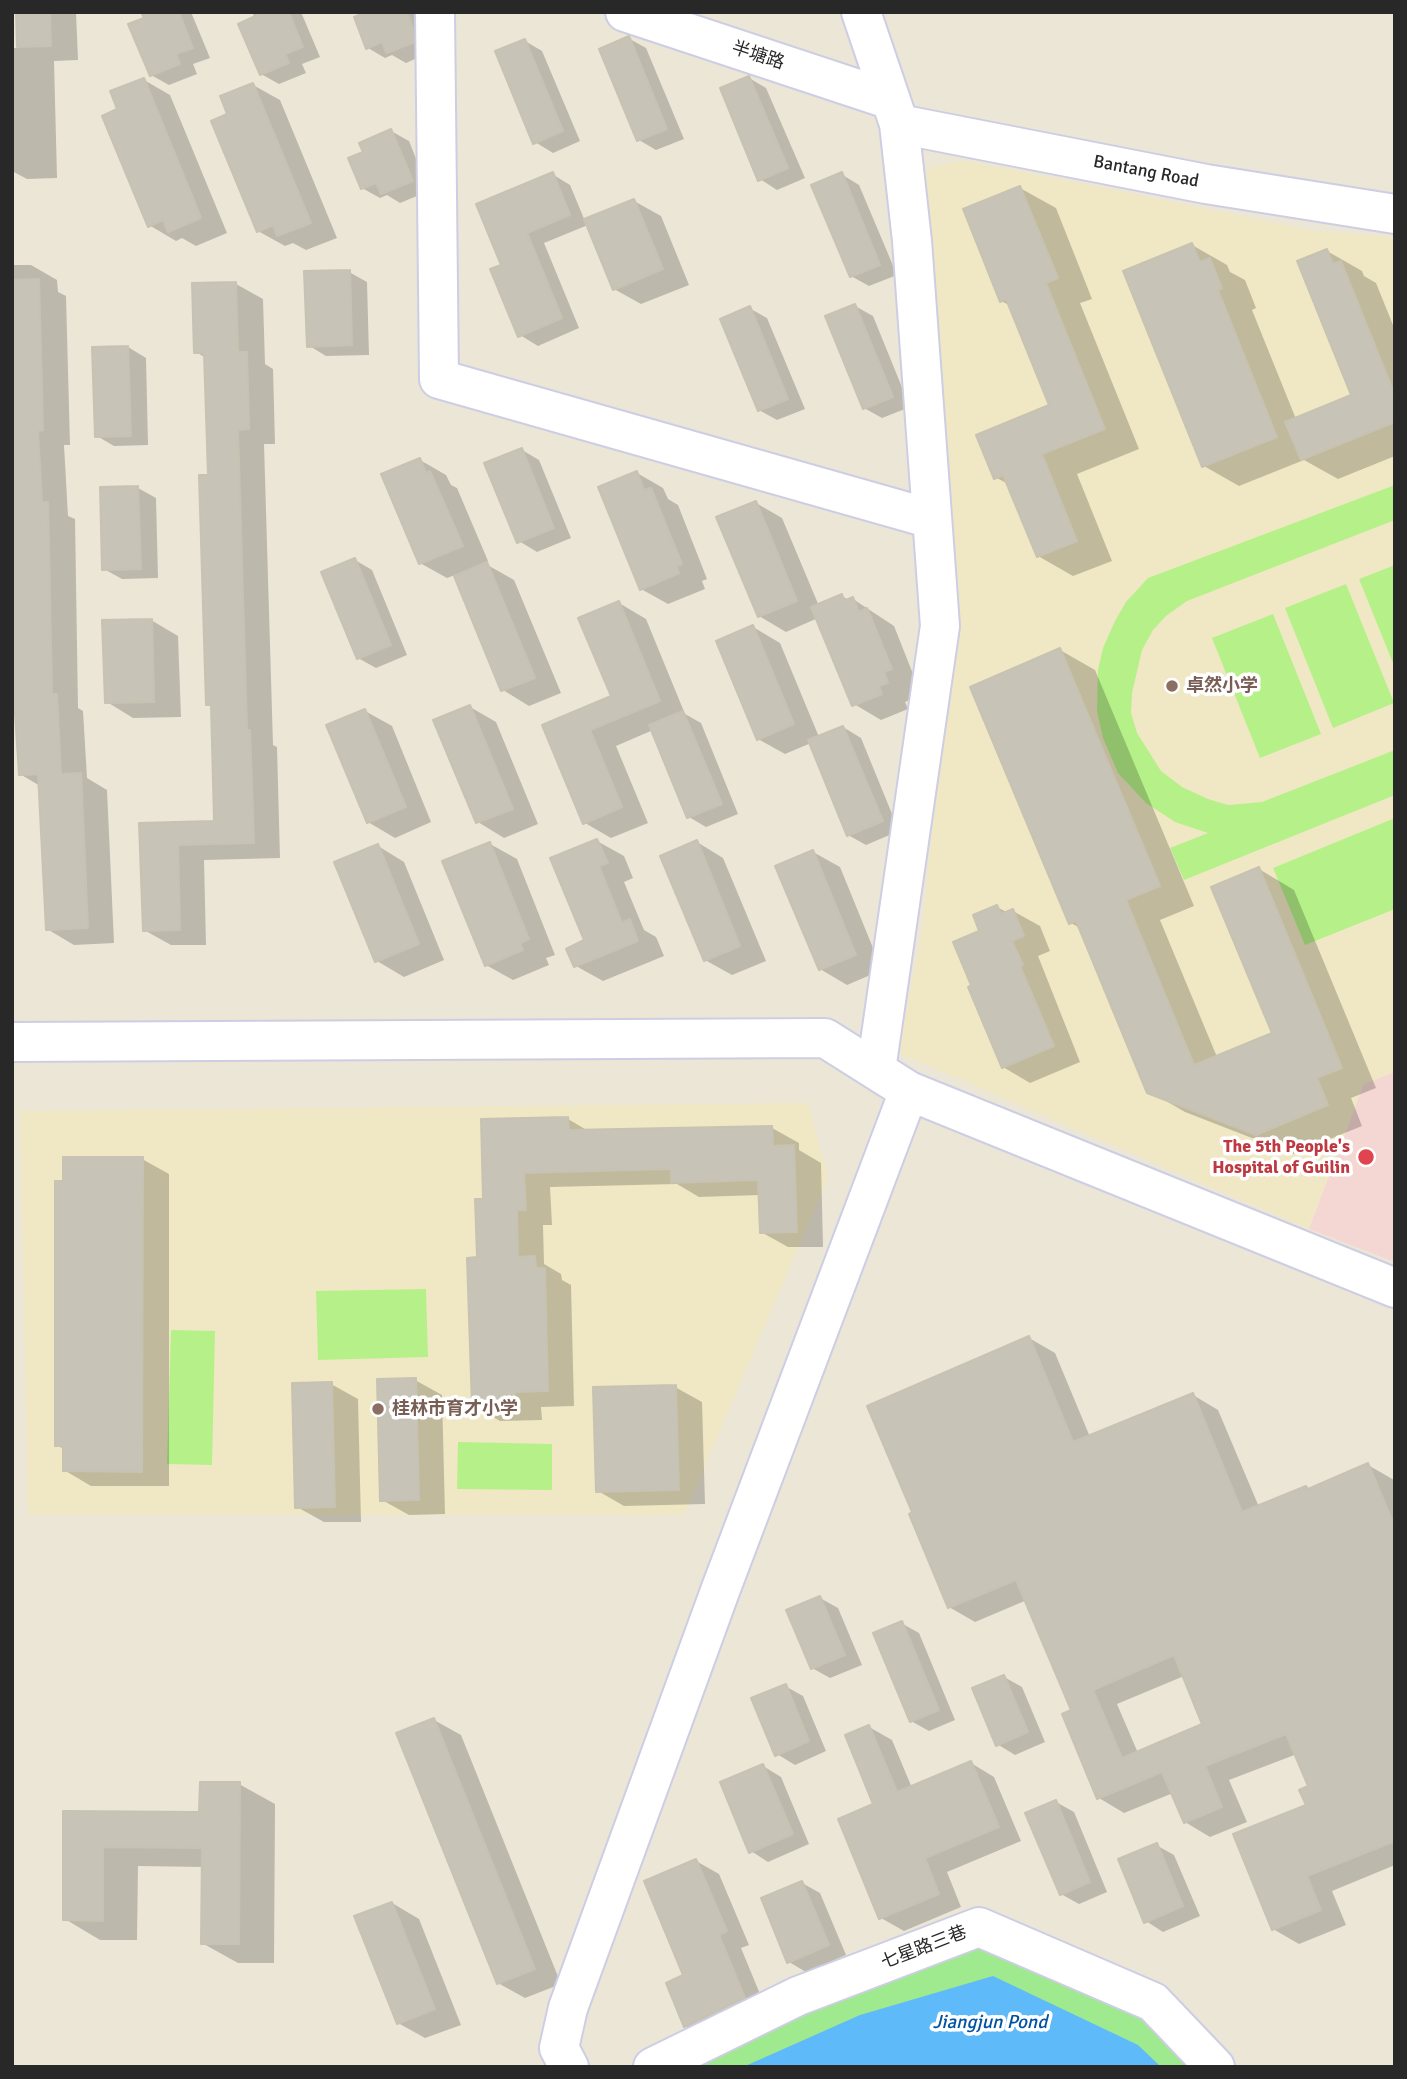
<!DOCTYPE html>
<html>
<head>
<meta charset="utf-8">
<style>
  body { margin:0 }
  #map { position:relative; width:1407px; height:2079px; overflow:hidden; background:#ece6d7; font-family:Signika,sans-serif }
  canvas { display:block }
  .frame { position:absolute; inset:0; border:14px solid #282828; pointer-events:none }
</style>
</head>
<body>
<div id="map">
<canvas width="1407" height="2079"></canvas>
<div class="frame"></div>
</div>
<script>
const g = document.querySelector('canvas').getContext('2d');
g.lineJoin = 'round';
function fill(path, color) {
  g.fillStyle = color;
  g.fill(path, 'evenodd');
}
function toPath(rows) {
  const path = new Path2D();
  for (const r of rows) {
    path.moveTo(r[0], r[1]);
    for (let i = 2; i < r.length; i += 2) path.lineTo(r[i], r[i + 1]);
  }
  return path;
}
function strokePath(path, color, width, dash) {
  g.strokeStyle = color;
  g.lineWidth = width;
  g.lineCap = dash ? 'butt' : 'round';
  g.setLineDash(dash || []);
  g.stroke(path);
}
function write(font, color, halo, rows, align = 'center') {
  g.font = font + ' Signika,"Noto Sans SC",sans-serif';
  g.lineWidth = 7;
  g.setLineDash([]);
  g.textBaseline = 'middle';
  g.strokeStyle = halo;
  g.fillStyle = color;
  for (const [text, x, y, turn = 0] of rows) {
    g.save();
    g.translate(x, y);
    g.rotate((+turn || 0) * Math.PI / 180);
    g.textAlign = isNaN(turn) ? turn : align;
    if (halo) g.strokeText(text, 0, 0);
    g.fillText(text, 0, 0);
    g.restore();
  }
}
fill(toPath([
  [965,161,1095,186,1313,231,1395,237,1395,1072,1364,1084,1309,1229,898,1053,922,931,942,730,958,641,922,189,924,172,938,165],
  [808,1103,828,1178,684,1515,28,1515,20,1111]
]), '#f0e8c4');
fill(toPath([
  [1395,1072,1395,1262,1309,1229,1364,1084]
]), '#f4d6d3');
fill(toPath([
  [979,1927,1153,2002,1215,2067,653,2067]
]), '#9fe98e');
fill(toPath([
  [1395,485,1395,520,1187,601,1166,616,1153,630,1142,650,1132,693,1131,713,1137,733,1161,771,1182,787,1208,799,1228,805,1262,802,1395,750,1395,795,1184,880,1170,848,1208,833,1175,822,1146,803,1118,773,1103,738,1097,711,1098,670,1103,648,1115,621,1126,602,1148,578],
  [1395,565,1395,668,1359,579],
  [1346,584,1394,703,1333,728,1285,608],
  [1273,614,1321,734,1260,758,1212,638],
  [1395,818,1395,909,1305,945,1273,868],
  [426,1289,428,1357,318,1360,316,1291],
  [171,1330,215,1331,212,1465,167,1464],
  [458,1442,552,1444,552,1490,457,1489]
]), '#b5f188');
fill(toPath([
  [993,1976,1138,2045,1161,2067,743,2067,860,2015]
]), '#5fbaf9');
fill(toPath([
  [17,12,76,12,78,60,54,61,57,178,27,179,12,171,12,48,18,48],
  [143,12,191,12,210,58,193,64,197,74,169,85,151,75,146,19],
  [253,12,301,12,320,57,302,64,306,73,279,84,261,74],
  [371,12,419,12,431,52,406,63,392,55,385,58,368,48],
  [628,38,646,48,684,139,656,150,639,140],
  [525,41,542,51,580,141,553,153,535,142],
  [749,78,766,88,805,178,777,190,760,179],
  [144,80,170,95,227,233,196,246,182,238,176,241,149,225,120,110],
  [253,85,280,100,337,238,306,250,293,243,285,246,258,231,230,115],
  [391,131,409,141,429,191,400,203,387,195,380,198,362,188,366,153],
  [552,174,570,185,585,221,634,201,661,216,689,285,641,304,614,289,588,225,544,243,579,328,538,346,520,335,503,266],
  [841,174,859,185,897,275,869,286,851,276],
  [1020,188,1056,208,1092,299,1080,303,1139,449,1077,474,1112,561,1073,576,1038,556,1010,485,995,477,1051,406,1011,306,1001,301],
  [1192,245,1227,265,1230,272,1245,280,1256,308,1252,310,1296,419,1353,396,1327,251,1362,271,1364,276,1376,283,1395,330,1395,456,1338,479,1304,460,1239,486,1204,466],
  [12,265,31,265,57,280,58,292,66,296,70,445,64,445,68,516,75,519,78,708,83,711,87,778,107,790,114,943,74,945,47,929,40,786,20,774,12,668],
  [349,272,367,282,369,355,326,356,308,345],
  [236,284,263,299,265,364,273,369,275,444,264,444,273,745,277,747,280,858,204,860,206,945,171,945,144,930,141,825,216,822,213,707,208,704,209,476,206,358,196,352],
  [855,306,873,316,910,407,882,418,864,408],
  [749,308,767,318,805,409,777,420,759,410],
  [128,347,146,358,148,445,114,446,97,436],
  [522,450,539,460,571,538,537,552,519,541],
  [420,460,446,475,451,485,457,488,488,561,484,563,514,580,561,693,529,706,503,690,455,575,447,578,420,563],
  [637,473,663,488,668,499,678,505,707,579,702,581,705,589,668,604,641,589],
  [138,488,156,498,158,578,122,579,104,569],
  [756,503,782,518,819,606,842,596,850,601,853,599,894,626,917,684,910,687,914,698,905,702,908,709,881,720,854,704,818,618,786,632,759,616],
  [355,560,372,570,407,655,376,668,358,658],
  [619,603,646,619,685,714,701,723,738,814,706,827,689,817,653,730,616,746,648,823,611,838,585,823,544,726,613,697],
  [151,620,178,636,181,717,133,718,107,702],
  [753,627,780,643,819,737,843,727,861,738,899,831,866,845,848,835,811,743,785,754,758,739],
  [1060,650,1095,670,1194,906,1160,920,1217,1057,1274,1034,1259,869,1294,890,1376,1088,1351,1098,1362,1126,1293,1154,1185,1112,1149,1091,1080,928,1071,923],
  [470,707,496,722,538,824,504,838,478,822],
  [365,711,392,726,431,822,395,838,368,822],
  [597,841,624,856,633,878,624,882,644,930,656,937,664,956,603,981,576,966,587,941],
  [697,842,723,858,766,961,732,975,705,960],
  [490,844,517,859,555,955,546,958,549,965,513,980,486,965],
  [378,846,404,862,444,960,404,977,377,961],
  [813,852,840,867,882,970,847,985,820,969],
  [997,907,1008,913,1013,911,1040,926,1050,951,1038,956,1080,1062,1030,1083,1003,1067,974,986,981,932],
  [568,1119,590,1132,772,1128,799,1143,799,1150,821,1163,823,1247,788,1247,761,1232,760,1195,699,1197,677,1184,550,1187,552,1225,543,1225,544,1264,561,1274,562,1280,571,1285,574,1406,541,1407,542,1420,500,1421,474,1406,479,1259,485,1200],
  [142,1159,169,1174,169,1486,91,1486,64,1470,64,1449,56,1445],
  [1029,1338,1055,1353,1090,1437,1193,1395,1218,1410,1259,1507,1306,1487,1310,1490,1368,1465,1394,1480,1395,1865,1332,1891,1346,1925,1299,1944,1273,1929,1308,1806,1310,1787,1297,1754,1229,1780,1247,1822,1210,1837,1185,1822,1173,1793,1124,1813,1099,1798,1073,1711,1027,1600,975,1622,949,1607],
  [1184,1676,1204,1725,1138,1753,1117,1704],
  [415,1380,442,1395,445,1514,409,1515,382,1500],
  [331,1384,358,1399,361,1522,324,1522,297,1507],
  [675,1387,702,1402,705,1504,624,1506,598,1491],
  [820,1598,838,1608,862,1665,830,1678,812,1668],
  [901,1623,919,1633,955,1720,929,1731,911,1721],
  [1004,1677,1022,1687,1045,1742,1015,1755,997,1744],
  [785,1686,803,1696,826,1751,795,1765,777,1754],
  [434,1720,461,1735,561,1984,525,1998,498,1983],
  [869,1727,892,1740,912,1788,971,1763,994,1777,1021,1841,947,1872,961,1907,904,1931,881,1918],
  [763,1766,781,1777,809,1844,768,1862,751,1851],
  [239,1784,275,1804,274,1963,238,1963,202,1943,203,1867,138,1866,137,1940,100,1940,65,1919,65,1813,201,1814],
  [1056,1802,1074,1812,1107,1892,1079,1904,1061,1894],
  [1156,1845,1174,1855,1200,1916,1163,1932,1146,1921],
  [696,1861,719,1874,749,1945,741,1948,767,2011,708,2039,686,2026,686,1976],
  [802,1883,820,1893,846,1955,806,1972,789,1962],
  [392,1903,419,1919,461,2025,425,2038,398,2023]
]), '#0003');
const building = toPath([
  [16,12,50,12,51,46,17,47,16,12],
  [141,12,179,12,193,48,176,54,180,64,150,76,128,24,144,18,141,12],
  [264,12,289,12,303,47,285,54,289,63,260,75,238,24,264,12],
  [366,12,407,12,413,28,413,43,386,53,382,42,366,49,354,17,366,12],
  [629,36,667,129,637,141,599,49,629,36],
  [525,39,563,131,533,144,495,51,525,39],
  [749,76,788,168,758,181,720,88,749,76],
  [144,78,201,218,168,232,163,220,148,227,102,116,117,109,110,91,144,78],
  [253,83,311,223,277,236,273,225,257,232,211,121,227,114,220,96,253,83],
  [391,129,413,181,381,194,376,183,361,189,348,158,363,152,359,143,391,129],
  [553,172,570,215,527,233,562,318,518,337,490,269,501,265,476,204,553,172],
  [842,172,880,265,850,277,811,185,842,172],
  [1020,186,1058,278,1046,283,1105,429,1042,454,1077,541,1037,557,1003,475,994,479,976,435,1049,405,1006,299,1000,302,963,209,1020,186],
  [634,199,663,269,613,290,584,219,634,199],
  [1192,243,1200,262,1210,258,1222,288,1218,290,1277,437,1202,467,1123,271,1192,243],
  [1327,249,1333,264,1341,261,1395,395,1395,422,1301,460,1285,422,1351,395,1297,261,1327,249],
  [350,270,352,345,307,347,304,271,350,270],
  [39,279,43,430,38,431,42,502,48,502,52,694,57,694,61,774,81,773,88,928,46,930,38,774,19,775,12,667,12,280,39,279],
  [236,282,238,352,247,352,249,429,238,430,247,730,250,730,254,843,178,845,180,930,143,931,139,823,214,821,211,705,206,705,199,475,208,475,204,353,194,353,192,283,236,282],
  [855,304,893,397,863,409,825,316,855,304],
  [750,306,788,399,758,411,720,319,750,306],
  [128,346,131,436,95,437,92,347,128,346],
  [522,448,554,528,517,543,484,463,522,448],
  [420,458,426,473,430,471,463,546,419,564,381,474,420,458],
  [637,471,644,490,651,488,682,564,676,566,679,573,640,590,598,487,637,471],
  [138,486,141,569,102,570,100,487,138,486],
  [756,501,797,601,758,617,716,517,756,501],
  [355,558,391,645,357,659,321,572,355,558],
  [487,562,535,678,501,691,454,576,487,562],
  [842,594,844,601,853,597,859,612,867,608,892,669,884,672,888,683,879,686,882,694,852,706,811,607,842,594],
  [619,601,660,701,590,730,622,807,583,824,542,725,611,696,578,618,619,601],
  [152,619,154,702,105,703,102,620,152,619],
  [753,625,794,724,757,740,716,641,753,625],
  [1060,648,1160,886,1126,900,1194,1065,1272,1033,1211,887,1259,867,1342,1068,1317,1078,1328,1105,1256,1135,1147,1093,1076,921,1069,924,970,687,1060,648],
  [470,705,513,809,476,823,433,720,470,705],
  [365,709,406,807,367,823,326,725,365,709],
  [683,711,722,804,687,818,649,725,683,711],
  [843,726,883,821,847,836,808,740,843,726],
  [597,839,608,863,599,866,622,923,630,919,638,941,574,967,566,949,584,940,550,858,597,839],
  [697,840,740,946,704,961,660,856,697,840],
  [490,842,529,939,520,943,523,950,485,966,442,861,490,842],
  [378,844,419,944,375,962,334,862,378,844],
  [813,850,856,955,819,970,775,866,813,850],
  [997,905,1001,914,1013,909,1024,936,1012,941,1023,965,1020,966,1054,1046,1002,1068,968,987,971,985,953,942,979,931,973,915,997,905],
  [568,1117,569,1130,772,1126,773,1146,794,1145,797,1232,760,1233,758,1180,671,1183,671,1169,524,1173,526,1210,517,1210,518,1257,535,1256,536,1268,545,1268,548,1391,515,1392,515,1406,472,1407,467,1258,477,1257,475,1199,483,1199,481,1119,568,1117],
  [63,1157,143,1157,142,1472,63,1471,63,1446,55,1446,55,1181,63,1181,63,1157],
  [1029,1336,1073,1442,1193,1393,1242,1512,1306,1486,1308,1489,1368,1463,1395,1527,1395,1841,1307,1876,1321,1910,1272,1930,1233,1834,1306,1805,1299,1790,1308,1786,1286,1734,1205,1766,1222,1807,1184,1823,1162,1772,1097,1799,1062,1714,1071,1710,1016,1580,948,1608,909,1514,912,1512,867,1406,1029,1336],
  [1174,1655,1202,1724,1122,1758,1093,1690,1174,1655],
  [416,1378,419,1500,380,1501,377,1379,416,1378],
  [332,1382,335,1507,295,1508,292,1383,332,1382],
  [676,1385,679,1490,596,1492,593,1387,676,1385],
  [820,1596,845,1655,811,1669,786,1610,820,1596],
  [902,1621,939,1710,910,1722,873,1633,902,1621],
  [1004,1675,1028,1732,996,1746,972,1688,1004,1675],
  [786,1684,809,1741,775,1756,751,1698,786,1684],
  [434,1718,535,1969,497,1984,396,1733,434,1718],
  [869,1725,897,1792,971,1761,999,1827,925,1858,939,1894,879,1919,838,1819,873,1804,845,1735,869,1725],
  [763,1764,793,1834,749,1853,720,1782,763,1764],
  [200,1782,240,1782,239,1944,201,1944,202,1848,103,1847,103,1921,63,1920,63,1811,199,1812,200,1782],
  [1056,1800,1090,1882,1060,1895,1025,1813,1056,1800],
  [1157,1843,1183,1906,1144,1923,1118,1859,1157,1843],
  [696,1859,727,1931,719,1935,745,1998,684,2027,666,1983,683,1975,644,1881,696,1859],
  [802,1881,829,1945,787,1963,761,1898,802,1881],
  [392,1902,435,2009,397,2024,354,1916,392,1902]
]);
fill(building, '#c7c3b7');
strokePath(building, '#c7c2b1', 2);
const minor = toPath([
  [435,12,439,379,932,519],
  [625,12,891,100],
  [861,12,899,124,912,241,940,626,876,1070],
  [899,124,1206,184,1395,214],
  [12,1042,825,1038,909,1091,1395,1288],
  [569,2067,559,2048,568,2008,720,1591,909,1091],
  [653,2067,798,1996,979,1927,1153,2002,1215,2067]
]);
strokePath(minor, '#cdcee3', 42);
strokePath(minor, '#fff', 38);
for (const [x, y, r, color] of [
  [1172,686,7,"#8d6e63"],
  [1366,1157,9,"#e0444e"],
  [378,1409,7,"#8d6e63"]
]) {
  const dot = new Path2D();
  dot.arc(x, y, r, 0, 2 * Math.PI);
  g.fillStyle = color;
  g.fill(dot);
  strokePath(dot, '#fff', 2.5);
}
write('18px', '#282828', '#fff', [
  ["半塘路",758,56,18],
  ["Bantang Road",1146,172,11],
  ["七星路三巷",924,1948,-21]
]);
write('bold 18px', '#785e54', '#fff', [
  ["卓然小学",1186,686],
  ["桂林市育才小学",392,1409]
], 'left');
write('bold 18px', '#be3a42', '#fff', [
  ["The 5th People's",1350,1147],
  ["Hospital of Guilin",1350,1168]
], 'right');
write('italic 19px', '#0153a2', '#fff', [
  ["Jiangjun Pond",990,2023]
]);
</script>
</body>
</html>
